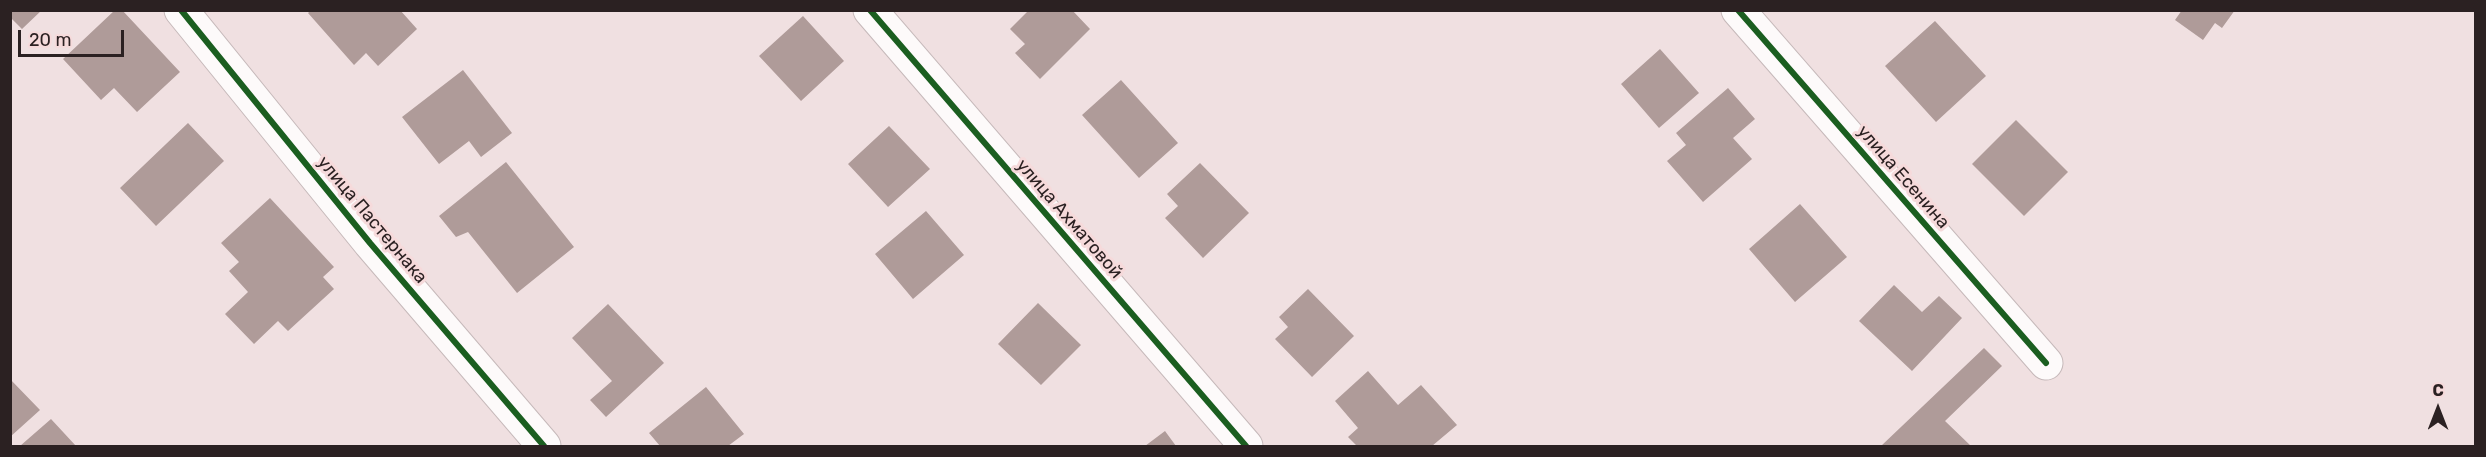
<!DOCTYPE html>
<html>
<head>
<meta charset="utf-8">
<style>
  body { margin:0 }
  #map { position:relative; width:2486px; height:457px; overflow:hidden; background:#f0e0e1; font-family:Rubik,sans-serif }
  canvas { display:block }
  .frame { position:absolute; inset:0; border:12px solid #2b2122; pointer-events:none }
  .north { position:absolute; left:2408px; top:379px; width:60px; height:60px; -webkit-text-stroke:4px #f6dadb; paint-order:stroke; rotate:0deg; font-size:16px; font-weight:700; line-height:24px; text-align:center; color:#2b2122 }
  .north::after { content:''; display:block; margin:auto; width:21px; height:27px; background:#2b2122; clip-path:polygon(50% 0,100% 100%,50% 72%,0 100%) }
  .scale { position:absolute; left:18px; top:30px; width:106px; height:27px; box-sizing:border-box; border:3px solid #2b2122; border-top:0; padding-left:8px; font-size:18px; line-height:21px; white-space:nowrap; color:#2b2122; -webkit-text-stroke:4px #f6dadb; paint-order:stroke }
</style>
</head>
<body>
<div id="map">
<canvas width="2486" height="457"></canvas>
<div class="frame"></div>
<div class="north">С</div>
<div class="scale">20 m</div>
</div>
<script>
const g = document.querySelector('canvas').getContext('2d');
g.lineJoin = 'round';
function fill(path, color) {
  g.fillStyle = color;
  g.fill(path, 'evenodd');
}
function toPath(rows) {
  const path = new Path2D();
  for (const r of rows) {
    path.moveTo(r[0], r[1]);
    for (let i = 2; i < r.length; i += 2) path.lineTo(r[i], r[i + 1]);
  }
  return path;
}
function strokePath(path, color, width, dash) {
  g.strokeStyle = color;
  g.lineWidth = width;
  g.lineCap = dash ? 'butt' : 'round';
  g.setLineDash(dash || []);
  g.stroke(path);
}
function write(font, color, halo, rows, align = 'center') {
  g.font = font + ' Rubik,sans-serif';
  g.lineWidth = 6;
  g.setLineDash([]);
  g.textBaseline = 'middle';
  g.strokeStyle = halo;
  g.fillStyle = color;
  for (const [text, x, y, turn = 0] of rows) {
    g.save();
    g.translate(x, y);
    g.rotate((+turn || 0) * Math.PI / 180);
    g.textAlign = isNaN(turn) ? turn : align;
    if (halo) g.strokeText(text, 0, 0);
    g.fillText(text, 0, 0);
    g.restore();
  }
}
fill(toPath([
  [10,10,42,10,22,29,10,17],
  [115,10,122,10,180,72,137,112,114,88,101,100,63,59],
  [311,10,400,10,417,29,378,66,366,53,354,65,308,13],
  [1029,10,1072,10,1090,29,1040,79,1015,53,1025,44,1010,29],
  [2182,10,2235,10,2222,28,2215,23,2203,40,2175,20],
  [803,16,844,61,801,101,759,56],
  [1935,21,1986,76,1936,122,1885,66],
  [1660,49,1699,93,1659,128,1621,84],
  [463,70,512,133,481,157,469,141,439,164,402,117],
  [1121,80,1178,143,1139,178,1082,115],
  [1728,88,1755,119,1733,138,1752,159,1703,202,1667,161,1686,145,1676,133],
  [2016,120,2068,172,2024,216,1972,164],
  [188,123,224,161,156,226,120,188],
  [889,126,930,169,888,207,848,164],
  [506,162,574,247,517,293,468,232,456,237,439,216],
  [1200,163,1249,213,1203,258,1165,218,1178,206,1167,194],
  [270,198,334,267,323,277,334,289,288,331,278,321,254,344,225,314,248,292,229,271,239,262,221,243],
  [1800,204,1847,257,1795,302,1749,249],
  [926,211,964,255,913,299,875,254],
  [1894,285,1922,312,1939,296,1962,318,1912,371,1859,321],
  [1308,289,1354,336,1312,377,1275,339,1288,327,1279,317],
  [1038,303,1081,345,1041,385,998,344],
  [608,304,664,363,606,417,590,400,612,381,572,338],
  [1984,348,2002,366,1945,421,1971,446,1881,446],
  [1368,371,1398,405,1421,385,1457,425,1432,446,1357,446,1348,437,1358,428,1335,401],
  [10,379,40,410,10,437],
  [706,387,744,434,728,446,660,446,649,433],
  [51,419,76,446,20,446],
  [1165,431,1176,446,1145,446]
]), '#af9b99');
const street = toPath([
  [181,10,370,243,544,446],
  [870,10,1246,446],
  [1738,10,2046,363]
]);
strokePath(street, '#c6b9ba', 35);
strokePath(street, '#fdfafa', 33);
strokePath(toPath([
  [181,10,370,243,544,446],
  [870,10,1246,446],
  [1738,10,2046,363]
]), '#1b5e20', 6);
write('18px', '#2b2122', '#f6dadb', [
  ["улица Есенина",1903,177,49],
  ["улица Ахматовой",1069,219,49],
  ["улица Пастернака",372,220,50]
]);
</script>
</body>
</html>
